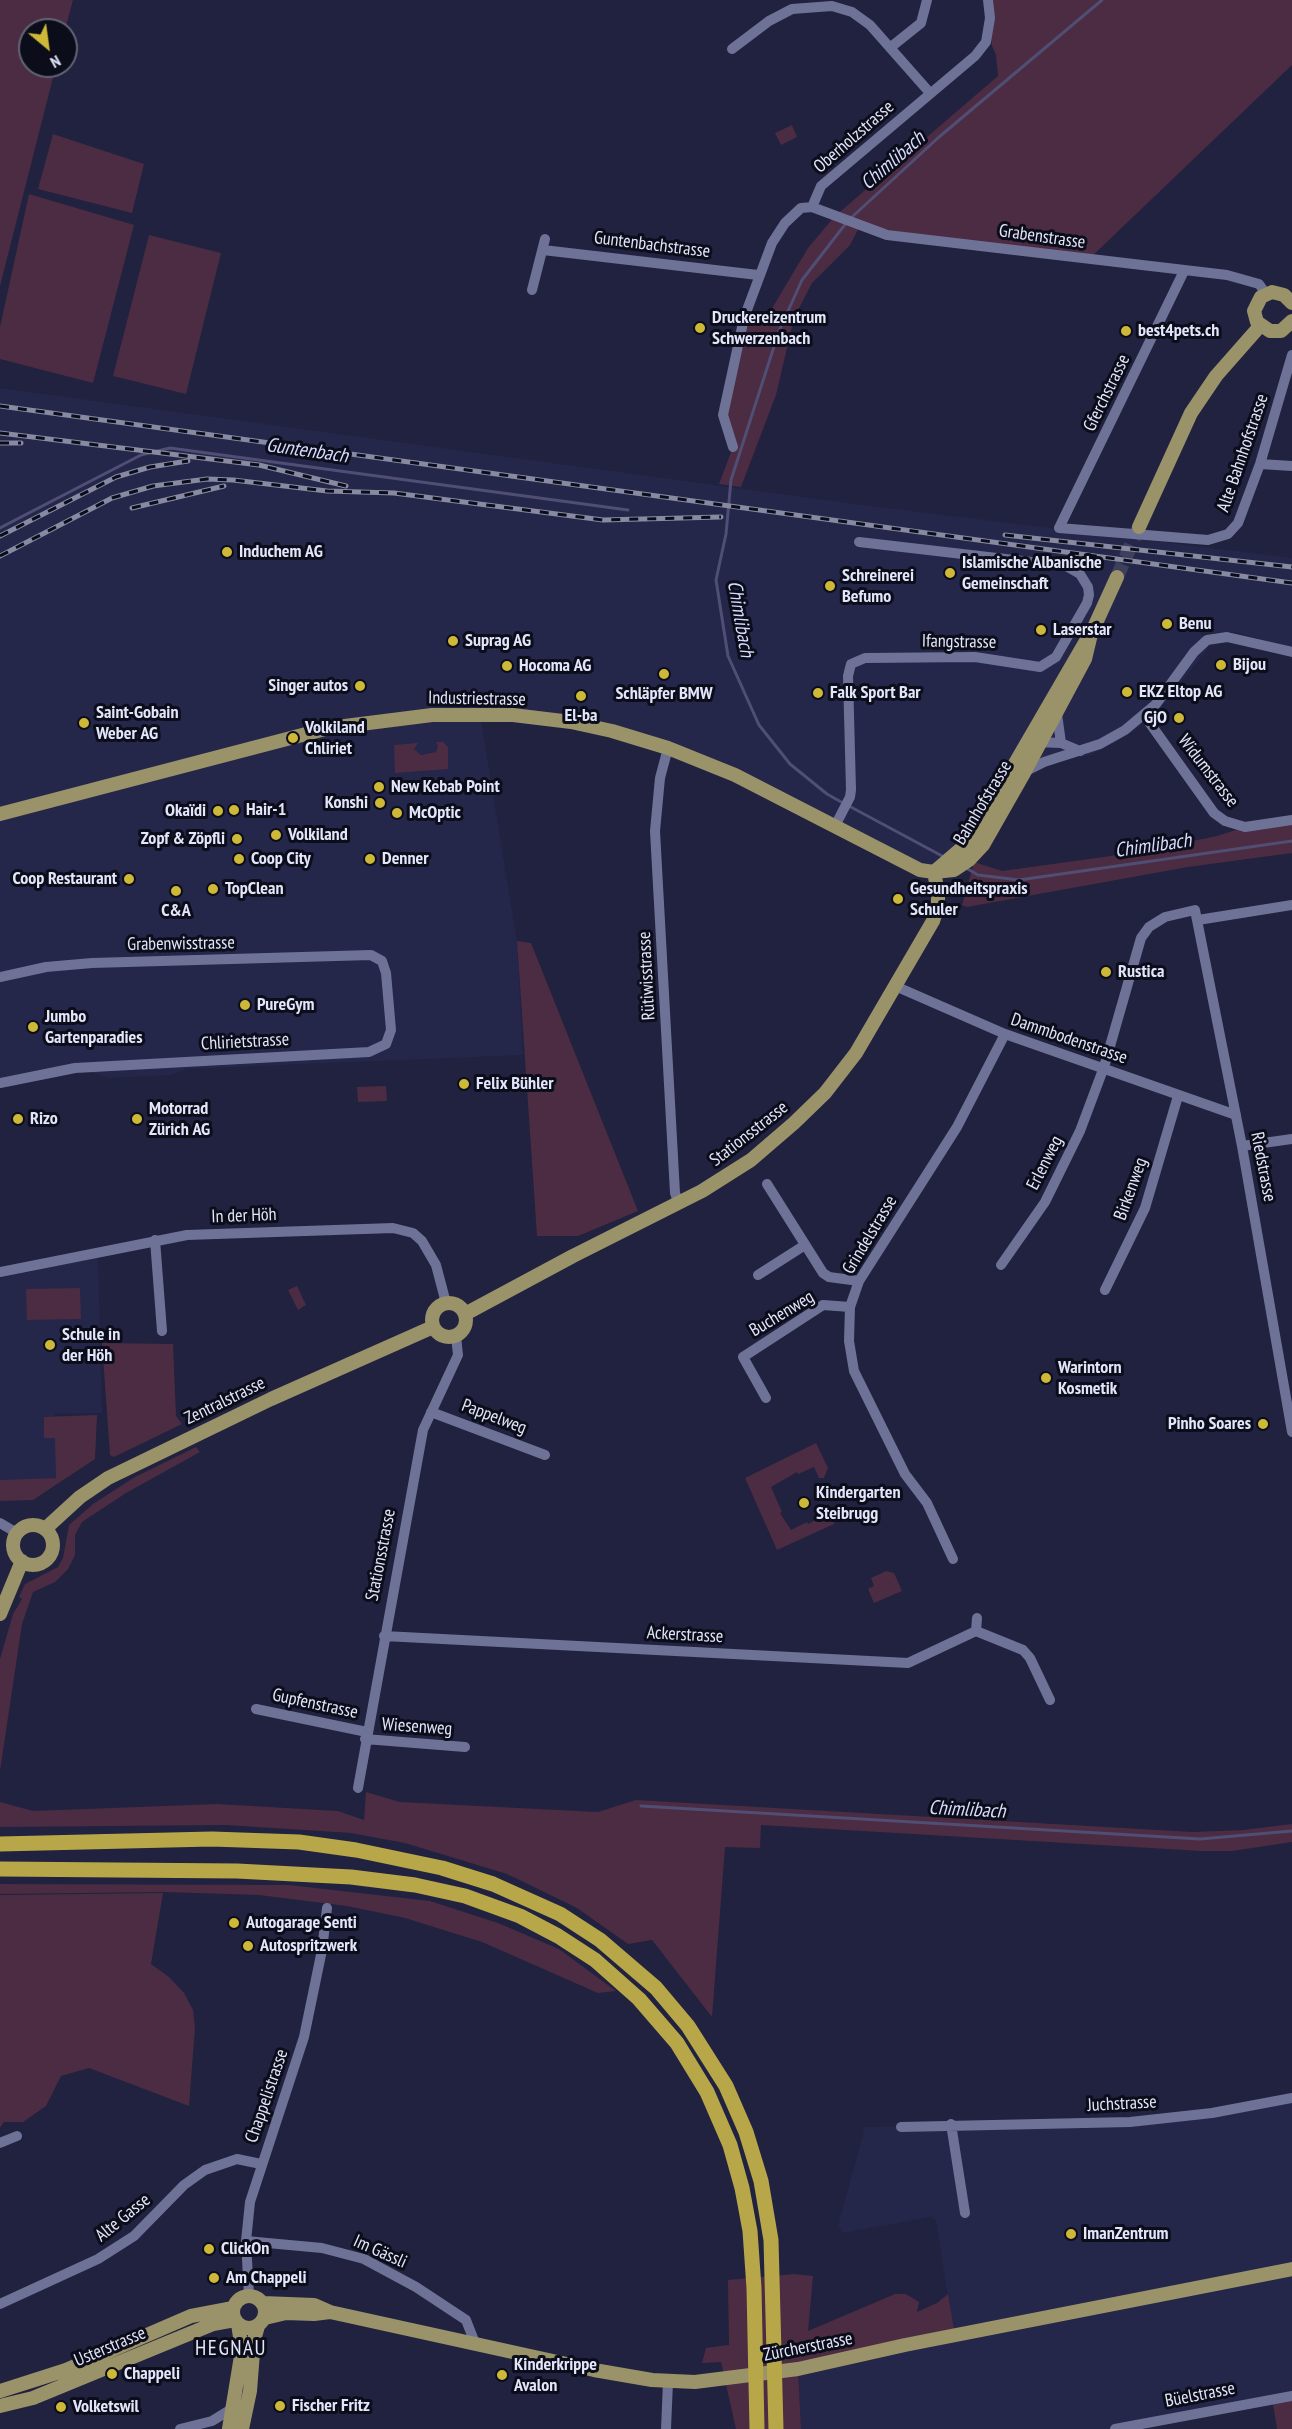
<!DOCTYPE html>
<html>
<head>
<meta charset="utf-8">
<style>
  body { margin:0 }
  #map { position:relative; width:1292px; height:2429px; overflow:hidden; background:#20223f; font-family:"PT Sans Narrow",sans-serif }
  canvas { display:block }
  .north { position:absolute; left:18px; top:18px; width:60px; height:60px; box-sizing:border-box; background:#0c0d1a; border:2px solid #626474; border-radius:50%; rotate:151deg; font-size:16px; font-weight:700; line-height:24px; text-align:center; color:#e3e6fa }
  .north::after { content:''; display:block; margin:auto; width:21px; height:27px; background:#ceb837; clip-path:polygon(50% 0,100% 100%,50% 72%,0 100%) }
</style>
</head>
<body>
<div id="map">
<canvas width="1292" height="2429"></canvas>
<div class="north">N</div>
</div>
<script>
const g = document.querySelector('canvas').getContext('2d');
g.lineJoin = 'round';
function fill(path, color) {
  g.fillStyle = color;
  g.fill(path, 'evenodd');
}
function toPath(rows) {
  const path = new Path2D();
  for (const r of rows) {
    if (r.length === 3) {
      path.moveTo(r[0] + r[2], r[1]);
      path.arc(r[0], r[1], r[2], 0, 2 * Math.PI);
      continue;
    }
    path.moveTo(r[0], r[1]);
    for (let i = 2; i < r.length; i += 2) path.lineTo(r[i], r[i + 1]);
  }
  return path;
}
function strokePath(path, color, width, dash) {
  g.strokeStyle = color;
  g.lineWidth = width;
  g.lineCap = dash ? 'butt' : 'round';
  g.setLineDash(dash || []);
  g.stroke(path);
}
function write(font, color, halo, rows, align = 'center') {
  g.font = font + ' "PT Sans Narrow",sans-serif';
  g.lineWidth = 6;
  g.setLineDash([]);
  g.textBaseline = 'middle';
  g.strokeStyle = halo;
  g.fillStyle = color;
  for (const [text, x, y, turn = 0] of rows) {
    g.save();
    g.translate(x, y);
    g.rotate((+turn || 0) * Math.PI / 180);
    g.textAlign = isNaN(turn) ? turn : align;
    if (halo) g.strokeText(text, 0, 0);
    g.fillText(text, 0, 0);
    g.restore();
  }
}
fill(toPath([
  [0,388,848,503,1292,558,1292,648,1235,632,1212,633,1199,629,1208,649,1161,707,1136,730,1113,744,1090,755,1042,766,1030,774,984,851,934,872,798,807,612,731,480,714,517,941,523,1055,187,1069,171,1075,110,1078,75,1068,0,1083],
  [98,1257,102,1413,55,1414,58,1480,0,1481,0,1278],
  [1292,2098,1292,2396,1115,2429,801,2429,798,2369,954,2335,936,2221,931,2217,843,2233,838,2226,865,2127,1130,2122]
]), '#24264a');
fill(toPath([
  [0,0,73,0,65,30,30,30,30,66,56,66,0,286],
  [988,0,1292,0,1292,65,1088,260,860,226,850,245,812,283,794,318,776,395,741,487,719,484,733,447,723,415,744,318,771,310,808,248,835,216,998,76,996,55,992,46],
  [792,125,797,137,781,145,775,133],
  [53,134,144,164,132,213,38,189],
  [29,194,134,225,93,383,0,359,0,327],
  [149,235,221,253,186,394,113,376],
  [436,742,443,742,448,747,448,769,395,773,394,745,418,743,414,749,421,755,436,752,438,746],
  [1292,820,1292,853,1188,867,967,907,962,905,974,862,1002,871,1140,852,1217,836,1245,827],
  [517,941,531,943,638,1211,578,1236,537,1236],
  [386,1086,387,1101,358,1102,357,1087],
  [297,1286,306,1305,298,1310,288,1290],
  [80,1288,81,1319,27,1320,26,1289],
  [102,1343,173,1344,176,1416,182,1424,114,1457,110,1455],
  [97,1415,95,1459,33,1500,0,1501,0,1480,56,1478,55,1438,44,1438,44,1417],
  [816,1443,828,1468,824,1478,819,1478,814,1467,798,1474,797,1472,771,1487,782,1512,780,1513,791,1530,807,1522,808,1524,833,1511,834,1524,777,1550,745,1478],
  [196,1447,200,1452,126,1493,82,1522,75,1535,75,1555,68,1569,55,1582,33,1592,22,1624,0,1771,0,1659,13,1614,22,1599,19,1597,25,1584,58,1567,63,1558,69,1525,93,1504,135,1477],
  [886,1571,894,1573,902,1591,874,1603,868,1589,874,1586,871,1578],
  [366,1792,400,1802,598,1812,636,1800,1193,1832,1243,1830,1292,1824,1292,1842,1232,1851,1201,1851,761,1825,760,1848,725,1847,712,2017,652,1940,628,1944,577,1908,507,1874,405,1843,351,1833,226,1825,0,1827,0,1802,33,1811,217,1804,338,1811,364,1820],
  [0,1884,289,1885,430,1901,498,1923,559,1949,616,1991,598,1993,482,1942,405,1918,347,1906,259,1895,165,1892,0,1894],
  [163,1893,151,1964,169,1977,184,1993,193,2010,195,2028,189,2106,89,2068,61,2076,46,2106,23,2122,4,2122,0,2128,0,1895],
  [794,2274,813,2276,808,2331,895,2294,906,2294,919,2302,917,2312,937,2303,948,2294,955,2336,798,2369,801,2429,736,2429,721,2362,702,2363,706,2348,729,2345,728,2280],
  [1292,2396,1292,2429,1277,2429,1272,2398]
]), '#4b2c42');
strokePath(toPath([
  [852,217,939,137,1102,0],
  [0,528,141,455,170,448,628,510],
  [843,803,827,794,790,764,759,725,728,656,716,580,726,534,731,480,779,331,802,280,847,222],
  [849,806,944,857],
  [966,868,978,875,1019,880,1292,841],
  [641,1806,1200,1839,1292,1831]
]), '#504e75', 3);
strokePath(toPath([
  [1117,577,1139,527]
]), '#3d3f5b', 14, [14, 7]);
strokePath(toPath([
  [891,47,921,23,927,0],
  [732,49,769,21,792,9,832,6,852,12,870,25,930,93],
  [812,207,821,186,975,56,986,42,990,18,988,0],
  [543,250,758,275],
  [1184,271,1059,528,1208,540,1228,534,1238,523,1260,464,1292,355],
  [532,290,545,239],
  [733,447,723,415,744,318,772,243,785,223,801,208,812,207,887,235,1227,275,1259,284,1266,294],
  [1260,464,1292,466],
  [1057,714,1061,743],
  [1144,715,1214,813,1225,821,1245,827,1292,820],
  [1034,742,1061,743,1080,751],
  [668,748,660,778,655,831,675,1193,679,1204],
  [1024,772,1044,762,1100,744,1125,730,1156,704,1194,652,1207,640,1227,637,1292,652],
  [835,826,850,797,851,790,848,676,851,664,865,658,975,657,1040,667,1056,657,1087,603,1089,595,1088,587,1080,574,1066,566,859,542],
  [1198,920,1292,905],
  [0,977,46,967,92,963,371,955,382,961,386,973,391,1030,386,1044,369,1052,75,1068,0,1083],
  [895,986,1005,1034,1236,1115],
  [1242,1146,1292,1139],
  [767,1184,823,1273,829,1277,859,1281],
  [155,1240,162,1331],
  [1001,1265,1045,1202,1080,1131,1104,1067,1141,938,1149,927,1165,917,1195,910,1242,1146,1292,1432],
  [0,1272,187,1235,393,1228,413,1233,422,1241,436,1265,446,1303],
  [758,1275,805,1245],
  [1105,1290,1145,1208,1178,1096],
  [766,1398,743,1357,823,1305,850,1307],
  [431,1412,545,1455],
  [0,1523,17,1533],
  [953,1559,927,1503,905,1474,854,1371,849,1341,850,1307,859,1281,957,1127,1005,1034],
  [976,1631,977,1618],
  [384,1636,908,1663,976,1631,1023,1650,1030,1658,1050,1700],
  [256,1709,367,1732],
  [365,1739,465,1747],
  [358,1788,423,1430,458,1355,456,1336],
  [951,2124,965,2213],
  [901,2127,1130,2122,1212,2113,1292,2098],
  [0,2143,17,2136],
  [246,2241,322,2248,364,2259,416,2287,466,2320,475,2343],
  [249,2296,246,2241,250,2202,304,2037,322,1950,327,1908],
  [0,2304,98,2259,134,2236,184,2185,205,2170,237,2159,261,2164],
  [180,2429,212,2421,233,2408],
  [666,2429,668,2382],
  [1115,2429,1292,2396]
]), '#6e7296', 10);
strokePath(toPath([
  [1292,303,1284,295,1272,292,1261,297,1254,311,1257,322,1270,331,1281,331,1292,321],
  [1139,527,1191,413,1216,376,1260,326],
  [0,814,329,728,432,715,513,715,571,722,612,731,668,748,735,775,920,870,934,872,954,870,969,860,983,845,1024,773,1085,659,1091,634,1117,577],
  [934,872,970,841,1086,641],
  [449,1320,17],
  [465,1314,573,1256,702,1191,751,1160,794,1123,825,1093,856,1053,933,921,938,906,938,893,934,872],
  [33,1545,20],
  [45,1529,80,1497,108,1478,271,1399,433,1327],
  [0,1614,22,1561],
  [249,2312,16],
  [263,2303,314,2305,330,2312,594,2370,652,2380,695,2382,798,2369,905,2345,1292,2269],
  [265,2318,286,2313,314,2314,330,2312],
  [0,2391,66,2370,191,2316,233,2308],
  [0,2406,33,2398,213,2324,235,2320],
  [229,2429,242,2350,238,2324],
  [242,2429,250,2391,254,2340,258,2326]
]), '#9a9268', 14);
strokePath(toPath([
  [0,1844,212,1839,299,1842,356,1850,442,1868,493,1884,560,1914,600,1940,656,1988,688,2026,726,2086,746,2132,761,2181,771,2240,776,2429],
  [0,1869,237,1871,351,1877,415,1885,465,1896,520,1916,558,1936,595,1960,639,1999,677,2043,707,2092,730,2145,742,2188,750,2231,754,2288,757,2429]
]), '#b7a749', 15);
const rail = toPath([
  [0,406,1292,583],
  [0,433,259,465,346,486],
  [0,443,21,443],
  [132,508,224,486],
  [1005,535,1292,567],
  [0,536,116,477,150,467,188,461],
  [0,556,112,498,153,486,207,479,233,480,327,491,394,493,603,520,721,517]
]);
strokePath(rail, '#888aa2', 5);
strokePath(rail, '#0c0d1a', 3, [9]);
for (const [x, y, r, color] of [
  [700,328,6,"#ceb837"],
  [1126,331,6,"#ceb837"],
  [227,552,6,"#ceb837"],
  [950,573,6,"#ceb837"],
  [830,586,6,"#ceb837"],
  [1167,624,6,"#ceb837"],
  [1041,630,6,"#ceb837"],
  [453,641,6,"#ceb837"],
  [1221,665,6,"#ceb837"],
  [507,666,6,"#ceb837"],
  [664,674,6,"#ceb837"],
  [360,686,6,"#ceb837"],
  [1127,692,6,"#ceb837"],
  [818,693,6,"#ceb837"],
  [581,696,6,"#ceb837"],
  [1179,718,6,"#ceb837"],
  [84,723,6,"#ceb837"],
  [293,738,6,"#ceb837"],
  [379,787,6,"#ceb837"],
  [380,803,6,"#ceb837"],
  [234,810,6,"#ceb837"],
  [218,811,6,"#ceb837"],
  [397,813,6,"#ceb837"],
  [276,835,6,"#ceb837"],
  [237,839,6,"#ceb837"],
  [239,859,6,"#ceb837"],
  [370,859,6,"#ceb837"],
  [129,879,6,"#ceb837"],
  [213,889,6,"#ceb837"],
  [176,891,6,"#ceb837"],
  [898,899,6,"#ceb837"],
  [1106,972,6,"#ceb837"],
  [245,1005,6,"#ceb837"],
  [33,1027,6,"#ceb837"],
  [464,1084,6,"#ceb837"],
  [18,1119,6,"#ceb837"],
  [137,1119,6,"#ceb837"],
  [50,1345,6,"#ceb837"],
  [1046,1378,6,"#ceb837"],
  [1263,1424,6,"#ceb837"],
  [804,1503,6,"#ceb837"],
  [234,1923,6,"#ceb837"],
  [248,1946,6,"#ceb837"],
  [1071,2234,6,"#ceb837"],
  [209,2249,6,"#ceb837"],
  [214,2278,6,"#ceb837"],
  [112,2374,6,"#ceb837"],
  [502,2375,6,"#ceb837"],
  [280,2406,6,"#ceb837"],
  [61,2407,6,"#ceb837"]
]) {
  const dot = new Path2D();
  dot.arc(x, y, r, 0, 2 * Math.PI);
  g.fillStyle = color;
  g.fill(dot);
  strokePath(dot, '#0c0d1a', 2);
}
write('18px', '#e3e6fa', '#0c0d1a', [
  ["Oberholzstrasse",854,137,-41],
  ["Grabenstrasse",1042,237,8],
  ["Guntenbachstrasse",652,245,7],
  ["Gferchstrasse",1107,393,-64],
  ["Alte Bahnhofstrasse",1243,453,-71],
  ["Ifangstrasse",959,642,1],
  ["Industriestrasse",477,699,1],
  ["Widumstrasse",1208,771,52],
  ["Bahnhofstrasse",983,803,-59],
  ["Grabenwisstrasse",181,944,-1],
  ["Rütiwisstrasse",647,976,-93],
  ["Dammbodenstrasse",1069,1039,19],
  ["Chlirietstrasse",245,1042,-3],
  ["Stationsstrasse",749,1134,-38],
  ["Erlenweg",1045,1163,-63],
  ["Riedstrasse",1263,1167,79],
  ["Birkenweg",1131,1189,-70],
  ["In der Höh",244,1216,-2],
  ["Grindelstrasse",870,1235,-59],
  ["Buchenweg",782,1314,-31],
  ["Zentralstrasse",225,1401,-26],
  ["Pappelweg",494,1417,21],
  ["Stationsstrasse",381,1555,-79],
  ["Ackerstrasse",685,1635,3],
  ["Gupfenstrasse",315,1704,12],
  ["Wiesenweg",417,1727,4],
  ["Chappelistrasse",267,2096,-71],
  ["Juchstrasse",1122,2104,-3],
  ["Alte Gasse",123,2218,-39],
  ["Im Gässli",380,2252,24],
  ["Usterstrasse",110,2347,-23],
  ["Zürcherstrasse",808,2347,-11],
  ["Büelstrasse",1200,2395,-11]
]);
write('bold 18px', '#e3e6fa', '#0c0d1a', [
  ["Druckereizentrum",712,318],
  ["Schwerzenbach",712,339],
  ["best4pets.ch",1138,331],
  ["Induchem AG",239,552],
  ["Islamische Albanische",962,563],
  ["Gemeinschaft",962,584],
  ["Schreinerei",842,576],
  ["Befumo",842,597],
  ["Benu",1179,624],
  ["Laserstar",1053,630],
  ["Suprag AG",465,641],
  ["Bijou",1233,665],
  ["Hocoma AG",519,666],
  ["Singer autos",348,686,"right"],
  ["EKZ Eltop AG",1139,692],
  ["Falk Sport Bar",830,693],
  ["Schläpfer BMW",664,694,"center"],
  ["Saint-Gobain",96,713],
  ["Weber AG",96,734],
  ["El-ba",581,716,"center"],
  ["GjO",1167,718,"right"],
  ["Volkiland",305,728],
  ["Chliriet",305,749],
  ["New Kebab Point",391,787],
  ["Konshi",368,803,"right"],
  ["Hair-1",246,810],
  ["Okaïdi",206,811,"right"],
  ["McOptic",409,813],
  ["Volkiland",288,835],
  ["Zopf & Zöpfli",225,839,"right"],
  ["Coop City",251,859],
  ["Denner",382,859],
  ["Coop Restaurant",117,879,"right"],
  ["TopClean",225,889],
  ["Gesundheitspraxis",910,889],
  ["Schuler",910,910],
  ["C&A",176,911,"center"],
  ["Rustica",1118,972],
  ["PureGym",257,1005],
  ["Jumbo",45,1017],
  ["Gartenparadies",45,1038],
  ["Felix Bühler",476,1084],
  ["Motorrad",149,1109],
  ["Zürich AG",149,1130],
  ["Rizo",30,1119],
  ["Schule in",62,1335],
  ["der Höh",62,1356],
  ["Warintorn",1058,1368],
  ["Kosmetik",1058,1389],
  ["Pinho Soares",1251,1424,"right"],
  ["Kindergarten",816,1493],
  ["Steibrugg",816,1514],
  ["Autogarage Senti",246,1923],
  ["Autospritzwerk",260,1946],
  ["ImanZentrum",1083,2234],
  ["ClickOn",221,2249],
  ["Am Chappeli",226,2278],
  ["Kinderkrippe",514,2365],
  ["Avalon",514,2386],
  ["Chappeli",124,2374],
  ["Fischer Fritz",292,2406],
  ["Volketswil",73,2407]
], 'left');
write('italic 20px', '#d7dcfe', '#0c0d1a', [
  ["Chimlibach",893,161,-41],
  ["Guntenbach",307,451,8],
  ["Chimlibach",740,619,80],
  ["Chimlibach",1153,846,-8],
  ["Chimlibach",967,1810,3]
]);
g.letterSpacing = '1.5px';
write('21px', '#e3e6fa', '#0c0d1a', [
  ["HEGNAU",231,2349]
]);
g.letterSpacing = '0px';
</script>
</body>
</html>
